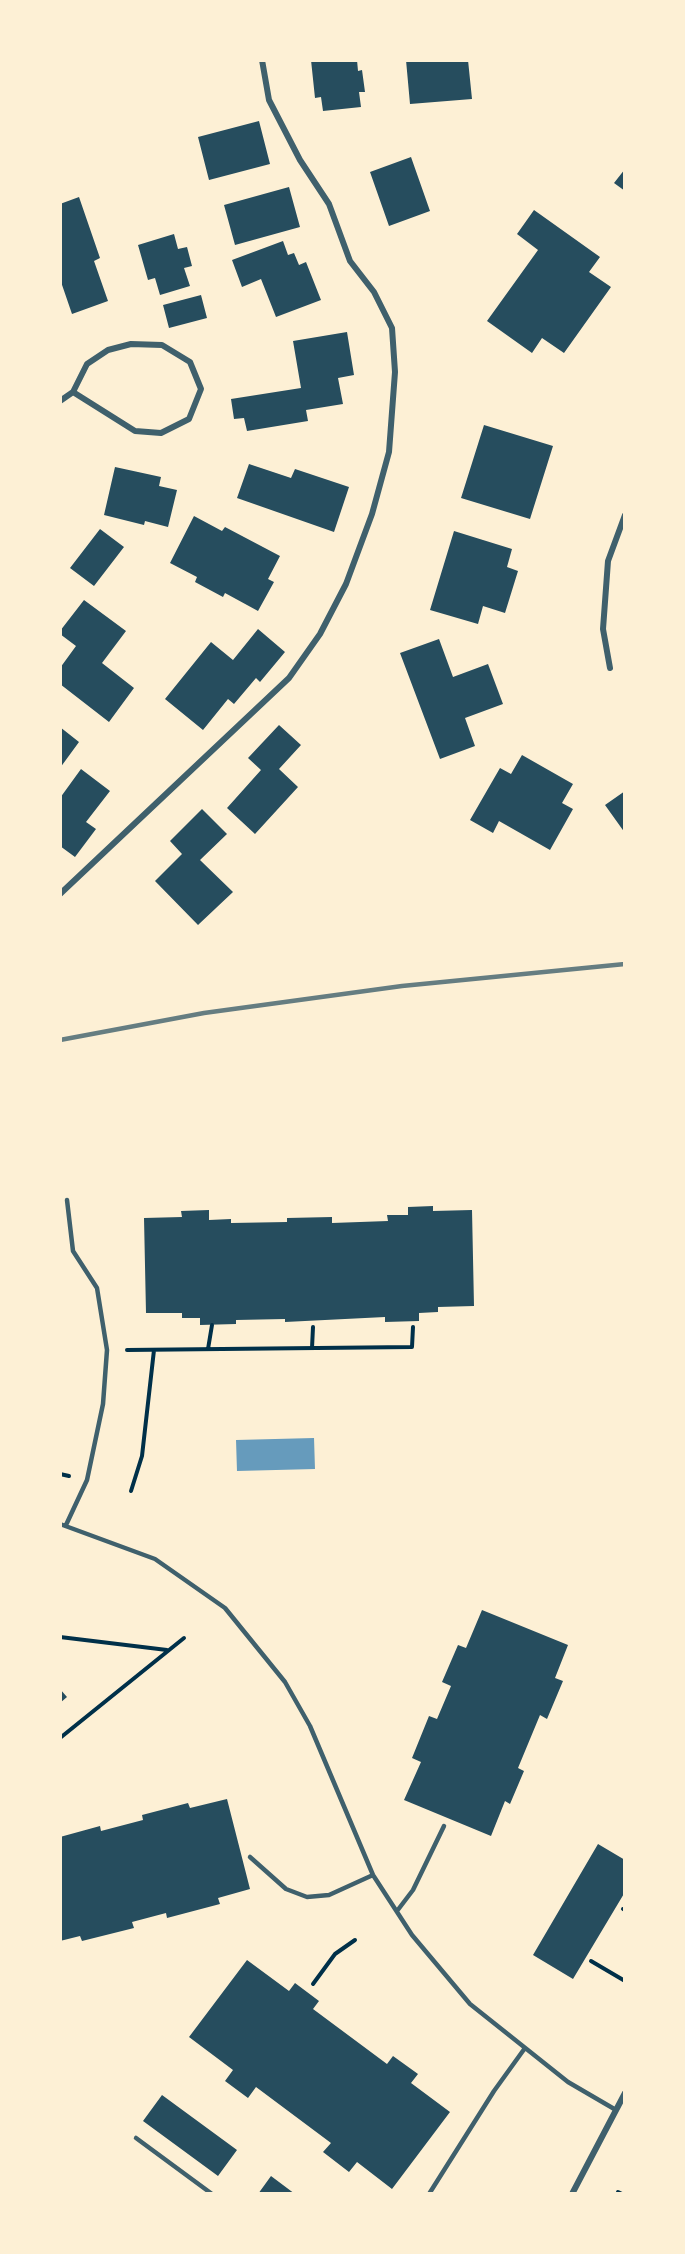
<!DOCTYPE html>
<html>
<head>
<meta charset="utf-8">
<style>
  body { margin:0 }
  #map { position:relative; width:685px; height:2254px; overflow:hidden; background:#fdf0d5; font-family:Barlow,sans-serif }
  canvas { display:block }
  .frame { position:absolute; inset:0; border:62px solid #fdf0d5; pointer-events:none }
</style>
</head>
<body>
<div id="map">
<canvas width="685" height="2254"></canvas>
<div class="frame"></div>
</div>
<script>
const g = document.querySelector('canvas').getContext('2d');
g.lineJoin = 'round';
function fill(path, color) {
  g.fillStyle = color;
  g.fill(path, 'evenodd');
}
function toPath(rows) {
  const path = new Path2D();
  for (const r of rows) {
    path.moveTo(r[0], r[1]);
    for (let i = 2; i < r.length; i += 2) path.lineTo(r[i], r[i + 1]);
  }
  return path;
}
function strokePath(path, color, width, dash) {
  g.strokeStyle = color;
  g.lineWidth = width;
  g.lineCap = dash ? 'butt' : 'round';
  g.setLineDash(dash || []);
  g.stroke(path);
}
fill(toPath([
  [314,1438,315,1469,237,1471,236,1440]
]), '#669bbc');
fill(toPath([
  [311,60,357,60,358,71,362,70,365,92,359,92,361,107,323,111,321,97,315,98],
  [406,60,468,60,472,99,410,104],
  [259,121,270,164,209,180,198,137],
  [411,157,430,211,389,226,370,172],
  [625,169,625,191,614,183],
  [289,187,300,227,235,245,224,205],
  [79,197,100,258,94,261,108,301,72,314,60,279,60,204],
  [534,210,600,257,589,272,611,287,564,353,542,338,532,353,487,321,538,250,517,234],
  [174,234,178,249,187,247,192,266,184,268,190,286,160,295,155,278,148,280,138,245],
  [283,241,288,255,294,253,299,265,306,262,321,300,276,317,261,279,242,287,232,260],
  [201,295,207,318,169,328,163,305],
  [347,332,354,375,338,378,343,404,306,410,308,421,247,431,244,418,234,419,231,399,301,388,293,341],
  [484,425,553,446,530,519,461,498],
  [249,464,291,478,295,469,349,487,334,532,237,498],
  [115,467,161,477,159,486,177,490,168,527,145,521,144,525,104,515],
  [194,516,222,531,225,527,280,556,268,579,274,582,258,611,225,593,223,597,195,582,197,577,170,563],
  [100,529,124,547,94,586,70,568],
  [454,531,512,549,507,567,518,571,505,613,483,606,478,624,430,610],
  [84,600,126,631,102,663,134,688,109,722,60,684,60,668,76,646,60,634,60,631],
  [258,629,285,652,260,682,256,678,234,704,228,699,203,730,165,699,211,642,233,660],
  [439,639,453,677,488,664,503,704,465,718,475,746,440,759,400,653],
  [279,725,301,745,279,769,298,787,255,834,227,808,261,770,248,758],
  [60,727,79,742,60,768],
  [522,755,573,784,562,803,573,809,550,850,499,821,493,833,470,820,500,768,511,774],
  [81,769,110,791,86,822,96,829,75,857,60,846,60,798],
  [625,791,625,833,605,805],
  [202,809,227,834,200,860,233,892,198,925,155,881,182,854,170,841],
  [433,1206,433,1211,472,1210,474,1306,438,1307,438,1312,419,1313,419,1321,385,1322,385,1317,285,1322,285,1319,236,1320,236,1324,200,1325,200,1318,182,1318,182,1313,146,1313,144,1218,182,1217,181,1211,209,1210,209,1220,231,1219,231,1223,287,1222,287,1218,332,1217,332,1223,388,1221,387,1215,408,1215,408,1207],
  [482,1610,568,1645,555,1678,563,1681,547,1719,540,1715,518,1768,524,1771,510,1804,505,1801,491,1836,404,1800,421,1762,412,1758,429,1716,437,1719,451,1686,442,1682,458,1645,466,1648],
  [60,1689,67,1697,60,1703],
  [227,1799,250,1889,218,1898,220,1904,167,1918,166,1913,132,1922,134,1928,82,1941,80,1936,60,1941,60,1837,100,1826,101,1831,143,1820,142,1815,188,1803,190,1808],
  [598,1844,625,1860,625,1892,573,1979,533,1955],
  [247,1960,289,1991,295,1983,319,2001,313,2009,387,2064,393,2056,418,2074,411,2083,450,2112,392,2189,357,2162,349,2172,323,2152,331,2143,256,2087,248,2098,225,2081,233,2070,189,2037],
  [162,2095,237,2150,218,2176,143,2121],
  [271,2176,295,2194,258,2194]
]), '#264d5e');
strokePath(toPath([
  [312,1348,313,1327],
  [208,1349,212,1325],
  [127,1350,412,1347,413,1327],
  [60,1474,69,1476],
  [131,1491,142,1456,154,1350],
  [60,1637,167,1650],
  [60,1738,184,1638],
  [623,1909,625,1910],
  [591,1961,625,1981],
  [313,1984,335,1954,355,1940],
  [618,2192,622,2194]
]), '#003049', 4);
strokePath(toPath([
  [60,1524,155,1559,225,1608,285,1682,310,1726,373,1875,412,1935,470,2004,568,2082,616,2110],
  [66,1525,87,1480,103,1404,107,1350,97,1288,73,1251,67,1200],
  [250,1857,286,1889,307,1897,329,1895,373,1875],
  [397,1911,413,1890,444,1826],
  [136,2138,212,2194],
  [429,2194,494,2091,525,2048]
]), '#3f606c', 4.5);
strokePath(toPath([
  [60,401,73,392,87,364,108,350,131,344,162,345,190,362,201,389,189,419,161,433,135,431,73,392],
  [610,668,603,629,608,561,625,515],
  [60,894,289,678,320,634,346,584,372,514,389,452,395,372,392,328,374,292,350,261,329,204,300,160,269,100,262,60],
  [572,2194,625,2093]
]), '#3f606c', 6);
strokePath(toPath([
  [60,1040,204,1013,402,986,625,964]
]), '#657d81', 4.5);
</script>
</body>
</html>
